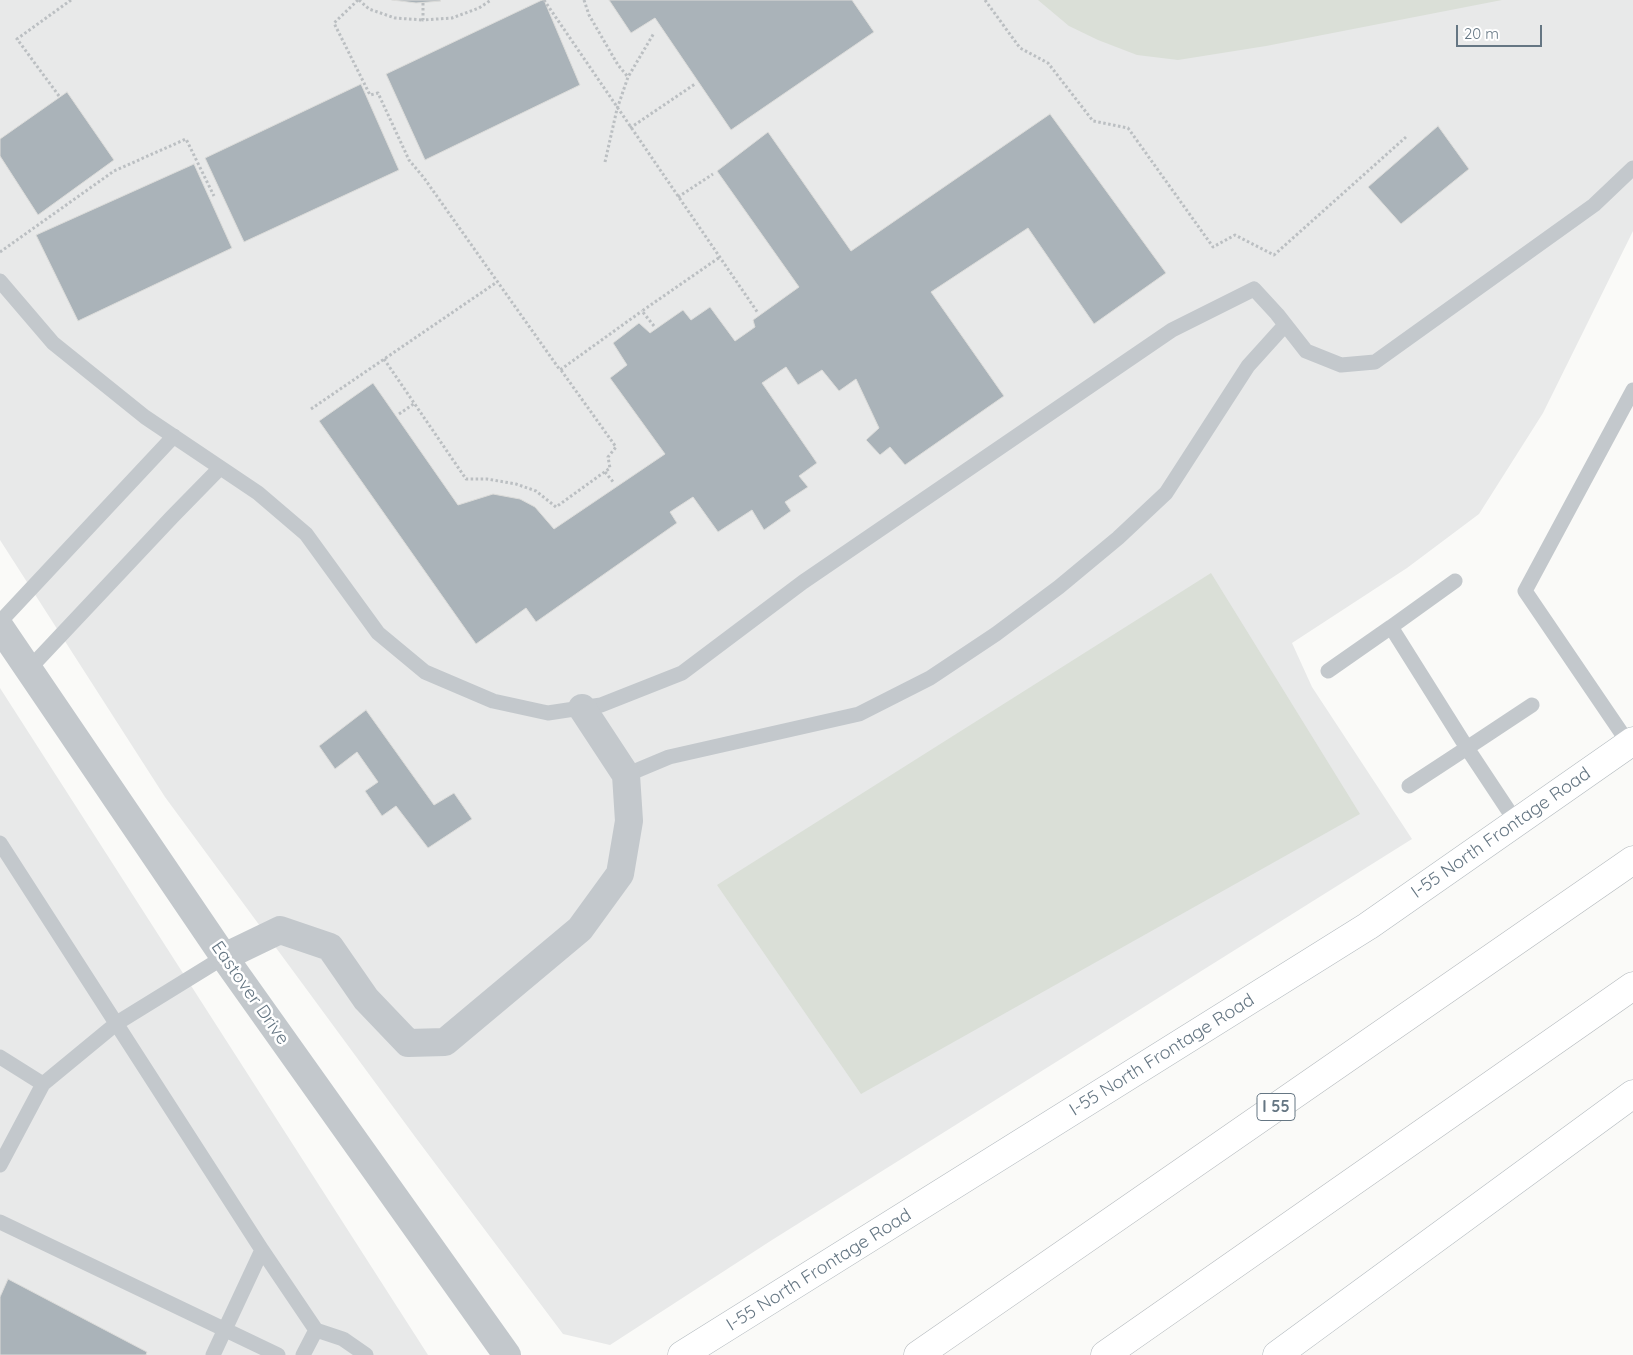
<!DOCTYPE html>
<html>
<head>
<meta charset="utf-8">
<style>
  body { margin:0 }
  #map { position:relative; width:1633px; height:1355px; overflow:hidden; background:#fafaf8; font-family:Quicksand,sans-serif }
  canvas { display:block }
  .scale { position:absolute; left:1456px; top:25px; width:86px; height:22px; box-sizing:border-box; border:2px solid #657683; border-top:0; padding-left:6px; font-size:15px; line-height:18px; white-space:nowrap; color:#657683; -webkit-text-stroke:4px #fff; paint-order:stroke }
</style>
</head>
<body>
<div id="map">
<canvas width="1633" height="1355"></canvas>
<div class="scale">20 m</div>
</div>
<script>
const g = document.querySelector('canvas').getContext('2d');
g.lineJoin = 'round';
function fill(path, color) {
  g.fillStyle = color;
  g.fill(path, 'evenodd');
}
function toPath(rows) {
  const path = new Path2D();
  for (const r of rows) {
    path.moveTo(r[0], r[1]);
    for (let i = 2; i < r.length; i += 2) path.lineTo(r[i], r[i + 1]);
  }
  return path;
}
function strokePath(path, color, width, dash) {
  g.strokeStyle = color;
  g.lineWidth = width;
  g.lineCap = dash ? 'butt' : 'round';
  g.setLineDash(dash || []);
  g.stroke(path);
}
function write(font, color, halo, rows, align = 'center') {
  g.font = font + ' Quicksand,sans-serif';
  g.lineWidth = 5;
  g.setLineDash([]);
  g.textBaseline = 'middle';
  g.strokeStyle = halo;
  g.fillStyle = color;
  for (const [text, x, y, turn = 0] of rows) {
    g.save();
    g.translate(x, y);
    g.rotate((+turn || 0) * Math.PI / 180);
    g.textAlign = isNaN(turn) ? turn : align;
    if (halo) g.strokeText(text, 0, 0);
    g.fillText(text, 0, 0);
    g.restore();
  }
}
fill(toPath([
  [0,0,1633,0,1633,231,1543,413,1479,514,1407,568,1292,643,1312,687,1412,839,772,1240,610,1345,563,1334,416,1138,165,797,0,540],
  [0,688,428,1355,0,1355]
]), '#e8e9e9');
fill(toPath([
  [1038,0,1502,0,1266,46,1178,60,1137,55,1098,40,1069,26],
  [1211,573,1360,814,861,1094,717,885]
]), '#dadfd7');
const building = toPath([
  [392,0,440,0,441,1,416,3,392,0],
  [542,0,544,0,580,85,425,160,386,74,542,0],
  [609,0,852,0,874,32,731,130,655,18,631,33,609,0],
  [361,84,399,170,244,242,205,158,361,84],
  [67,92,114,160,38,215,0,156,0,139,67,92],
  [1050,114,1166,273,1094,324,1028,228,931,292,1004,396,905,465,890,447,880,455,866,440,879,428,856,379,839,391,822,370,798,385,786,367,762,383,817,463,799,476,808,487,785,502,791,511,764,530,752,510,718,532,693,497,670,512,677,523,536,622,526,608,476,644,319,421,373,383,458,505,493,494,520,499,535,507,554,529,665,454,610,378,627,365,613,343,639,323,650,333,683,310,691,320,710,307,735,341,755,327,753,320,799,287,717,171,768,132,851,251,1050,114],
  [1438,126,1469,169,1401,224,1368,187,1438,126],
  [194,164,232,248,78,321,36,235,194,164],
  [366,710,434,805,454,793,472,819,428,848,396,806,382,816,365,791,378,782,357,752,335,769,319,746,366,710],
  [8,1279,147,1352,146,1355,0,1355,0,1297,8,1279]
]);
fill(building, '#aab3b9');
strokePath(building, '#dcdcda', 1);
const secondary = toPath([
  [682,1355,1368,926,1633,741],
  [1277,1355,1633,1094]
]);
const highway = toPath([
  [918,1355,1633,860],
  [1105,1355,1633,986]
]);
strokePath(secondary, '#b3babf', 29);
strokePath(highway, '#b4b9bd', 29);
strokePath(toPath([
  [358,0,334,23,370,95,378,93,409,160,424,178,560,370,642,311],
  [359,0,369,9,395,18,423,20],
  [544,0,758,313],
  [584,0,589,15,618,65,628,77],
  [985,0,1020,48,1048,63,1093,121,1128,128,1213,247,1235,235,1274,255,1406,137],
  [423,3,423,20,452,18,479,8,491,0],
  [59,96,17,39,71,0],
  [630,128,695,84],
  [605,162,617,109,628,77,654,33],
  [678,197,713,174],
  [0,252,114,171,186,139,214,196],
  [654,326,642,311,720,257],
  [384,359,466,479,487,479,516,484,536,491,556,507,610,468,608,457,616,447,561,370],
  [311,409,497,282],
  [399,414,415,403],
  [605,472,614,483]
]), '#bbbfc2', 3, [2.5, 2.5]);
strokePath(toPath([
  [0,281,53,343,145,417,258,493,306,534,378,633,425,672,493,701,548,713,601,705,682,673,803,582,1172,330,1254,289,1277,314,1306,351,1341,365,1375,362,1594,205,1633,168],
  [0,622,174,436],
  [1391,627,1455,581],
  [29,669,172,517,220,468],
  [1328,671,1391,627,1467,748,1532,705],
  [1629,744,1525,591,1633,390],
  [626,775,669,757,859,714,930,678,996,634,1059,587,1118,538,1166,493,1248,366,1285,325],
  [1409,786,1467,748,1516,822],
  [0,843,262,1250,213,1355],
  [0,1057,43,1084],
  [0,1165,43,1084,117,1023,224,957],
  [0,1222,278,1355],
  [262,1250,316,1330,303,1355],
  [316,1330,343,1339,366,1355]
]), '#c3c8cc', 15);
strokePath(toPath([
  [0,627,224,957,507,1355],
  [224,957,280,930,330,947,366,999,408,1043,445,1042,580,929,620,874,629,821,626,775,582,708]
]), '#c3c8cc', 28);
strokePath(secondary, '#fff', 28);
strokePath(highway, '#fff', 28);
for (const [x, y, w] of [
  [1276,1107,38]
]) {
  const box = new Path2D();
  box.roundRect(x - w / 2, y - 13.5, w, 27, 4);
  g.fillStyle = '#fff';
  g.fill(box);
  strokePath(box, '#657683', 1);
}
write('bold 16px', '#657683', null, [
  ["I 55",1276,1107]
]);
write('18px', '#657683', '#fff', [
  ["I-55 North Frontage Road",1501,833,-35],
  ["Eastover Drive",250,993,55],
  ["I-55 North Frontage Road",1162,1055,-32],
  ["I-55 North Frontage Road",819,1270,-32]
]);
</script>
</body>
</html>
